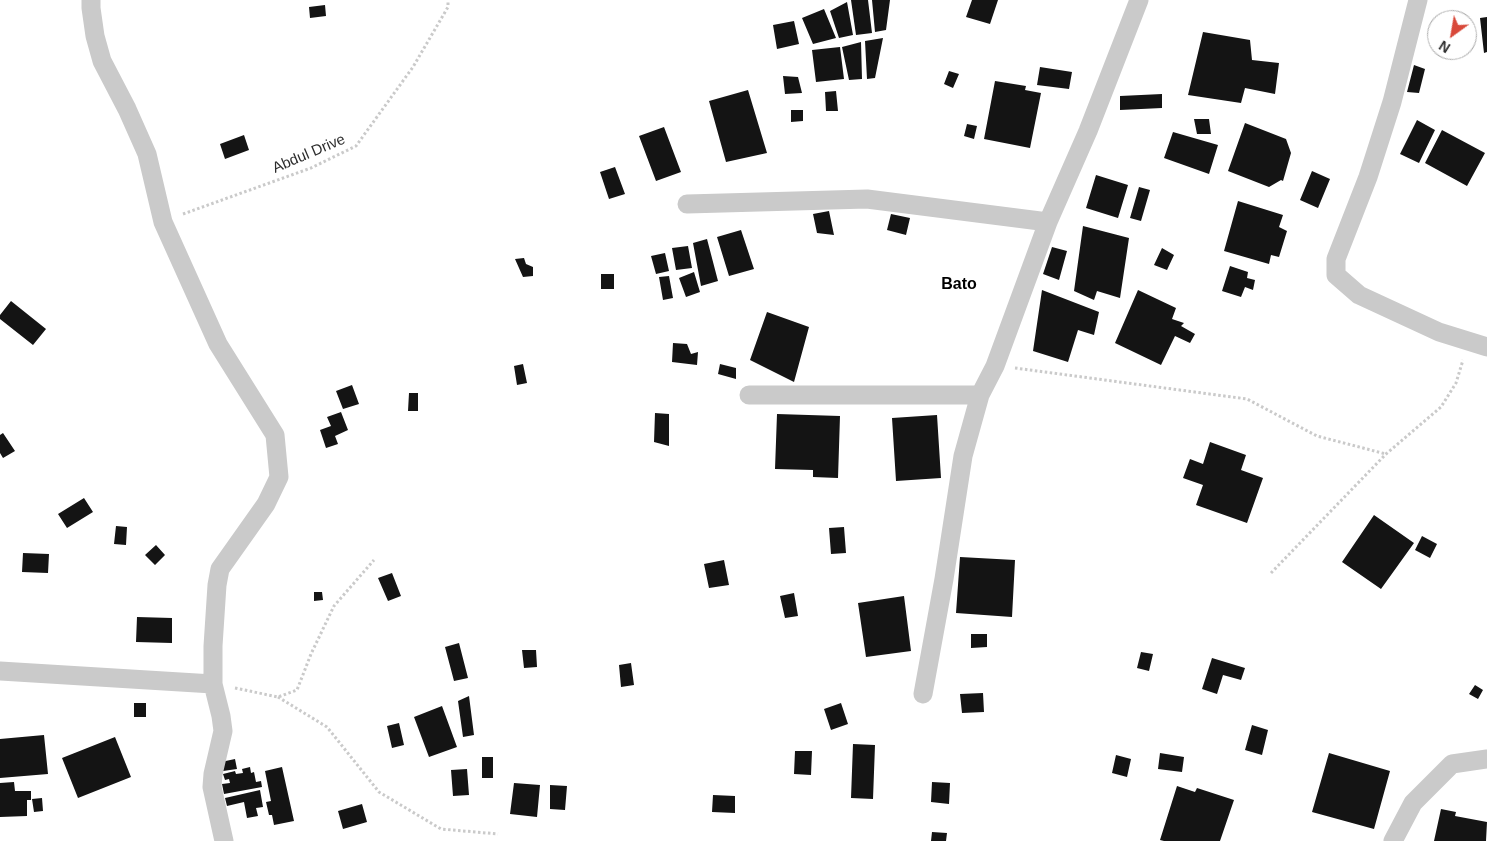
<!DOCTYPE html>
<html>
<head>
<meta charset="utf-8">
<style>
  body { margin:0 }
  #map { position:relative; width:1487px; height:841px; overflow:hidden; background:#fff; font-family:Arial,sans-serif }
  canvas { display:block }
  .north { position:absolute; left:1427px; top:10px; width:50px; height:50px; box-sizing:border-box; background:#fff; border:1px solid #ababab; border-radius:50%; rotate:212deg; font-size:14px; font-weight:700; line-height:20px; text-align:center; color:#2d2d2d }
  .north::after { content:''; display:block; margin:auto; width:18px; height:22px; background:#d8493a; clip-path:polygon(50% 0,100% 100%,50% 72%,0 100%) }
</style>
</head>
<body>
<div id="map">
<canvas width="1487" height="841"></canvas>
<div class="north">N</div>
</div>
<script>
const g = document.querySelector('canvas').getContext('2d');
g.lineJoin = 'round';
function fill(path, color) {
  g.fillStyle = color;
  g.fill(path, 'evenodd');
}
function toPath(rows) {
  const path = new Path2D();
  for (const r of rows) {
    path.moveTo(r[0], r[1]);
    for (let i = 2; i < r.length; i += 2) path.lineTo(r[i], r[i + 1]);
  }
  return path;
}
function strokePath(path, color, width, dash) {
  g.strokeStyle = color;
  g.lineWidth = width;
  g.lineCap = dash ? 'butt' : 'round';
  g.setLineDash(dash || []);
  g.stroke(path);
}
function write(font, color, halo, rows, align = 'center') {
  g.font = font + ' Arial,sans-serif';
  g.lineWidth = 5;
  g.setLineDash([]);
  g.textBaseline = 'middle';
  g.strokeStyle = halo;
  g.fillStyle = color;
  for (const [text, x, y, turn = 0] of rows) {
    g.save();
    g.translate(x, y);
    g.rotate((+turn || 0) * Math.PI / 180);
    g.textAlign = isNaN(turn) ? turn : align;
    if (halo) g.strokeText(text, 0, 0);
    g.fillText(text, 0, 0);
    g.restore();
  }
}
fill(toPath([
  [851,0,868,0,872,33,856,35],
  [872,0,890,0,886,30,875,32],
  [972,0,998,0,990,24,966,17],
  [847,2,853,35,839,38,830,11],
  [325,5,326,16,310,18,309,7],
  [824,9,836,38,813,44,802,18],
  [1487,17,1487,52,1484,53,1480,18],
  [794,21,799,44,777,49,773,25],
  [1203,32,1250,40,1252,60,1279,63,1275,94,1245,88,1241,103,1188,95],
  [883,38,875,78,867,79,865,41],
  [861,42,862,79,849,80,842,47],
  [840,47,844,79,816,82,812,50],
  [1414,65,1425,69,1419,93,1407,92],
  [1040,67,1072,72,1069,89,1037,85],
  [949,71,959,74,953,88,944,84],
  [783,76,798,77,802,93,785,94],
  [995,81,1026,86,1025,90,1041,93,1030,148,984,139],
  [748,90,767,153,726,162,709,101],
  [836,91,838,111,826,111,825,92],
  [1162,94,1162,108,1120,110,1120,96],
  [791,110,803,110,803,121,791,122],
  [1194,119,1209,119,1211,134,1197,134],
  [1417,120,1435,130,1419,163,1400,154],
  [1245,123,1286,139,1291,153,1283,181,1281,180,1269,187,1228,171],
  [967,124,977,126,974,139,964,136],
  [664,127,681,172,656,181,639,136],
  [1442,130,1485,153,1467,186,1425,163],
  [1173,132,1218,145,1209,174,1164,158],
  [244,135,249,150,225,159,220,144],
  [615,167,625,194,609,199,600,172],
  [1312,171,1330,179,1318,208,1300,200],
  [1096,175,1128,185,1118,218,1086,208],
  [1139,187,1150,190,1141,221,1130,218],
  [1238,201,1283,215,1279,227,1287,231,1279,257,1271,255,1269,264,1224,251],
  [829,211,834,235,817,233,813,214],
  [891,214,910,218,906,235,887,230],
  [1083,226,1129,238,1120,298,1097,291,1094,300,1074,291],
  [741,230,754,269,729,276,717,237],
  [707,239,718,281,701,286,693,243],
  [688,246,692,268,676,270,672,248],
  [1052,247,1067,251,1059,280,1043,274],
  [1162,248,1174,255,1167,270,1154,265],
  [665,253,669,271,656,274,651,256],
  [524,258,526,264,533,267,533,276,523,277,515,259],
  [1230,266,1248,272,1247,278,1255,280,1253,290,1245,287,1241,297,1222,291],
  [694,272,700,292,686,297,679,278],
  [601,274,614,274,614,289,601,289],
  [669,276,673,298,663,300,659,277],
  [1042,290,1099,312,1094,335,1078,330,1068,362,1033,351],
  [1138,290,1176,308,1172,319,1184,323,1181,326,1195,334,1190,343,1175,336,1161,365,1115,343],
  [11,301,46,329,33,345,0,319,0,315],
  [767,312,809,327,794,382,750,360],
  [673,343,687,344,691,354,698,352,697,365,672,362],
  [523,364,527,383,517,385,514,366],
  [720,364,736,368,736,379,718,374],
  [352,385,359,404,343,409,336,391],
  [409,393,418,393,418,411,408,411],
  [341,412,348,430,335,436,338,444,326,448,320,430,331,426,327,417],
  [655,413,669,414,669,446,654,442],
  [777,414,840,416,838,478,813,477,813,470,775,469],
  [937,415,941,478,896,481,892,418],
  [3,433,15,451,3,458,0,453,0,435],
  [1210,442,1246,455,1241,470,1263,478,1247,523,1196,505,1203,485,1183,478,1190,459,1203,464],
  [84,498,93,512,67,528,58,514],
  [1374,515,1414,543,1381,589,1342,562],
  [116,526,127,527,126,545,114,544],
  [844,527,846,553,831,554,829,528],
  [1422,536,1437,544,1430,558,1415,550],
  [156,545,165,555,155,565,145,555],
  [23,553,49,554,48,573,22,572],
  [960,557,1015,560,1012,617,956,613],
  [724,560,729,585,709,588,704,564],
  [392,573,401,596,388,601,378,578],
  [314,592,322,592,323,600,314,601],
  [794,593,798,616,785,618,780,596],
  [904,596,911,651,866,657,858,603],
  [137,617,172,618,172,643,136,642],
  [971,634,987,634,987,647,971,648],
  [459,643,468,678,454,681,445,647],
  [522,650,536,650,537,667,524,668],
  [1141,652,1153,654,1149,671,1137,668],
  [1212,658,1245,668,1241,680,1223,675,1217,694,1202,689],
  [631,663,634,685,621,687,619,665],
  [1475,685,1483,690,1478,699,1469,694],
  [983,693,984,712,962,713,960,694],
  [469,696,474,735,463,737,458,701],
  [134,703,146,703,146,717,134,717],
  [841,703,848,724,831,730,824,709],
  [442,706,457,747,429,757,414,717],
  [399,723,404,745,392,748,387,726],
  [1252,725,1268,730,1262,755,1245,750],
  [44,735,48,774,0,778,0,739],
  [115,737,131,777,78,798,62,758],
  [853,744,875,745,873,799,851,798],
  [795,751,812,751,811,775,794,774],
  [1160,753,1184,757,1182,772,1158,769],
  [1329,753,1390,771,1374,829,1312,812],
  [1116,755,1131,759,1127,777,1112,773],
  [482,757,493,757,493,778,482,778],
  [235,759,237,769,223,771,221,762],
  [250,767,251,773,254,772,256,782,261,781,262,787,224,794,222,784,230,783,229,779,225,780,223,774,235,771,236,774,243,773,242,769],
  [282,767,294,821,274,825,272,815,269,815,266,802,271,801,265,771],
  [467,769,469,795,453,796,451,770],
  [14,782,15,791,31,791,31,800,27,800,27,816,0,817,0,783],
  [932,782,950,783,949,804,931,802],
  [514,783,540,785,537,817,510,814],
  [550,785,567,786,565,810,550,809],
  [1177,786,1195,792,1197,788,1234,800,1220,841,1164,841,1160,840],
  [260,790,263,807,256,808,258,816,247,818,244,802,227,806,225,798],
  [713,795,735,796,735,813,712,812],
  [42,798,43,811,34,812,32,799],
  [362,804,367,822,343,829,338,811],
  [1441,809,1456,812,1455,816,1487,822,1486,841,1434,841],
  [932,832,947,833,946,841,931,841]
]), '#141414');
strokePath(toPath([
  [183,214,311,168,356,146,413,67,448,7,448,0],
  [1015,368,1247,399,1317,436,1386,454],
  [1271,573,1386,454,1441,407,1456,383,1463,360],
  [235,688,278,697,297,690,311,654,334,606,374,560],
  [278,697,327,727,379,792,441,829,498,834]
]), '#cacaca', 3, [2.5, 2.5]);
strokePath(toPath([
  [91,0,91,8,95,36,102,61,127,109,147,154,163,222,218,344,275,435,279,477,266,504,220,569,217,585,213,646,213,684,221,716,223,731,213,774,212,787,224,841],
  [1418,0,1392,102,1368,177,1336,259,1336,275,1359,295,1439,332,1487,347],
  [687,204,867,199,1048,222],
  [749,395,980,395],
  [0,671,213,684],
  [923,694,944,579,963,456,980,395,995,366,1048,222,1088,131,1139,0],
  [1393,841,1413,803,1452,764,1487,759]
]), '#cacaca', 19);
write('15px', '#2d2d2d', '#fff', [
  ["Abdul Drive",309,154,-23]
]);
write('bold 16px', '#000', '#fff', [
  ["Bato",959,285]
]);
</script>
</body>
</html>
